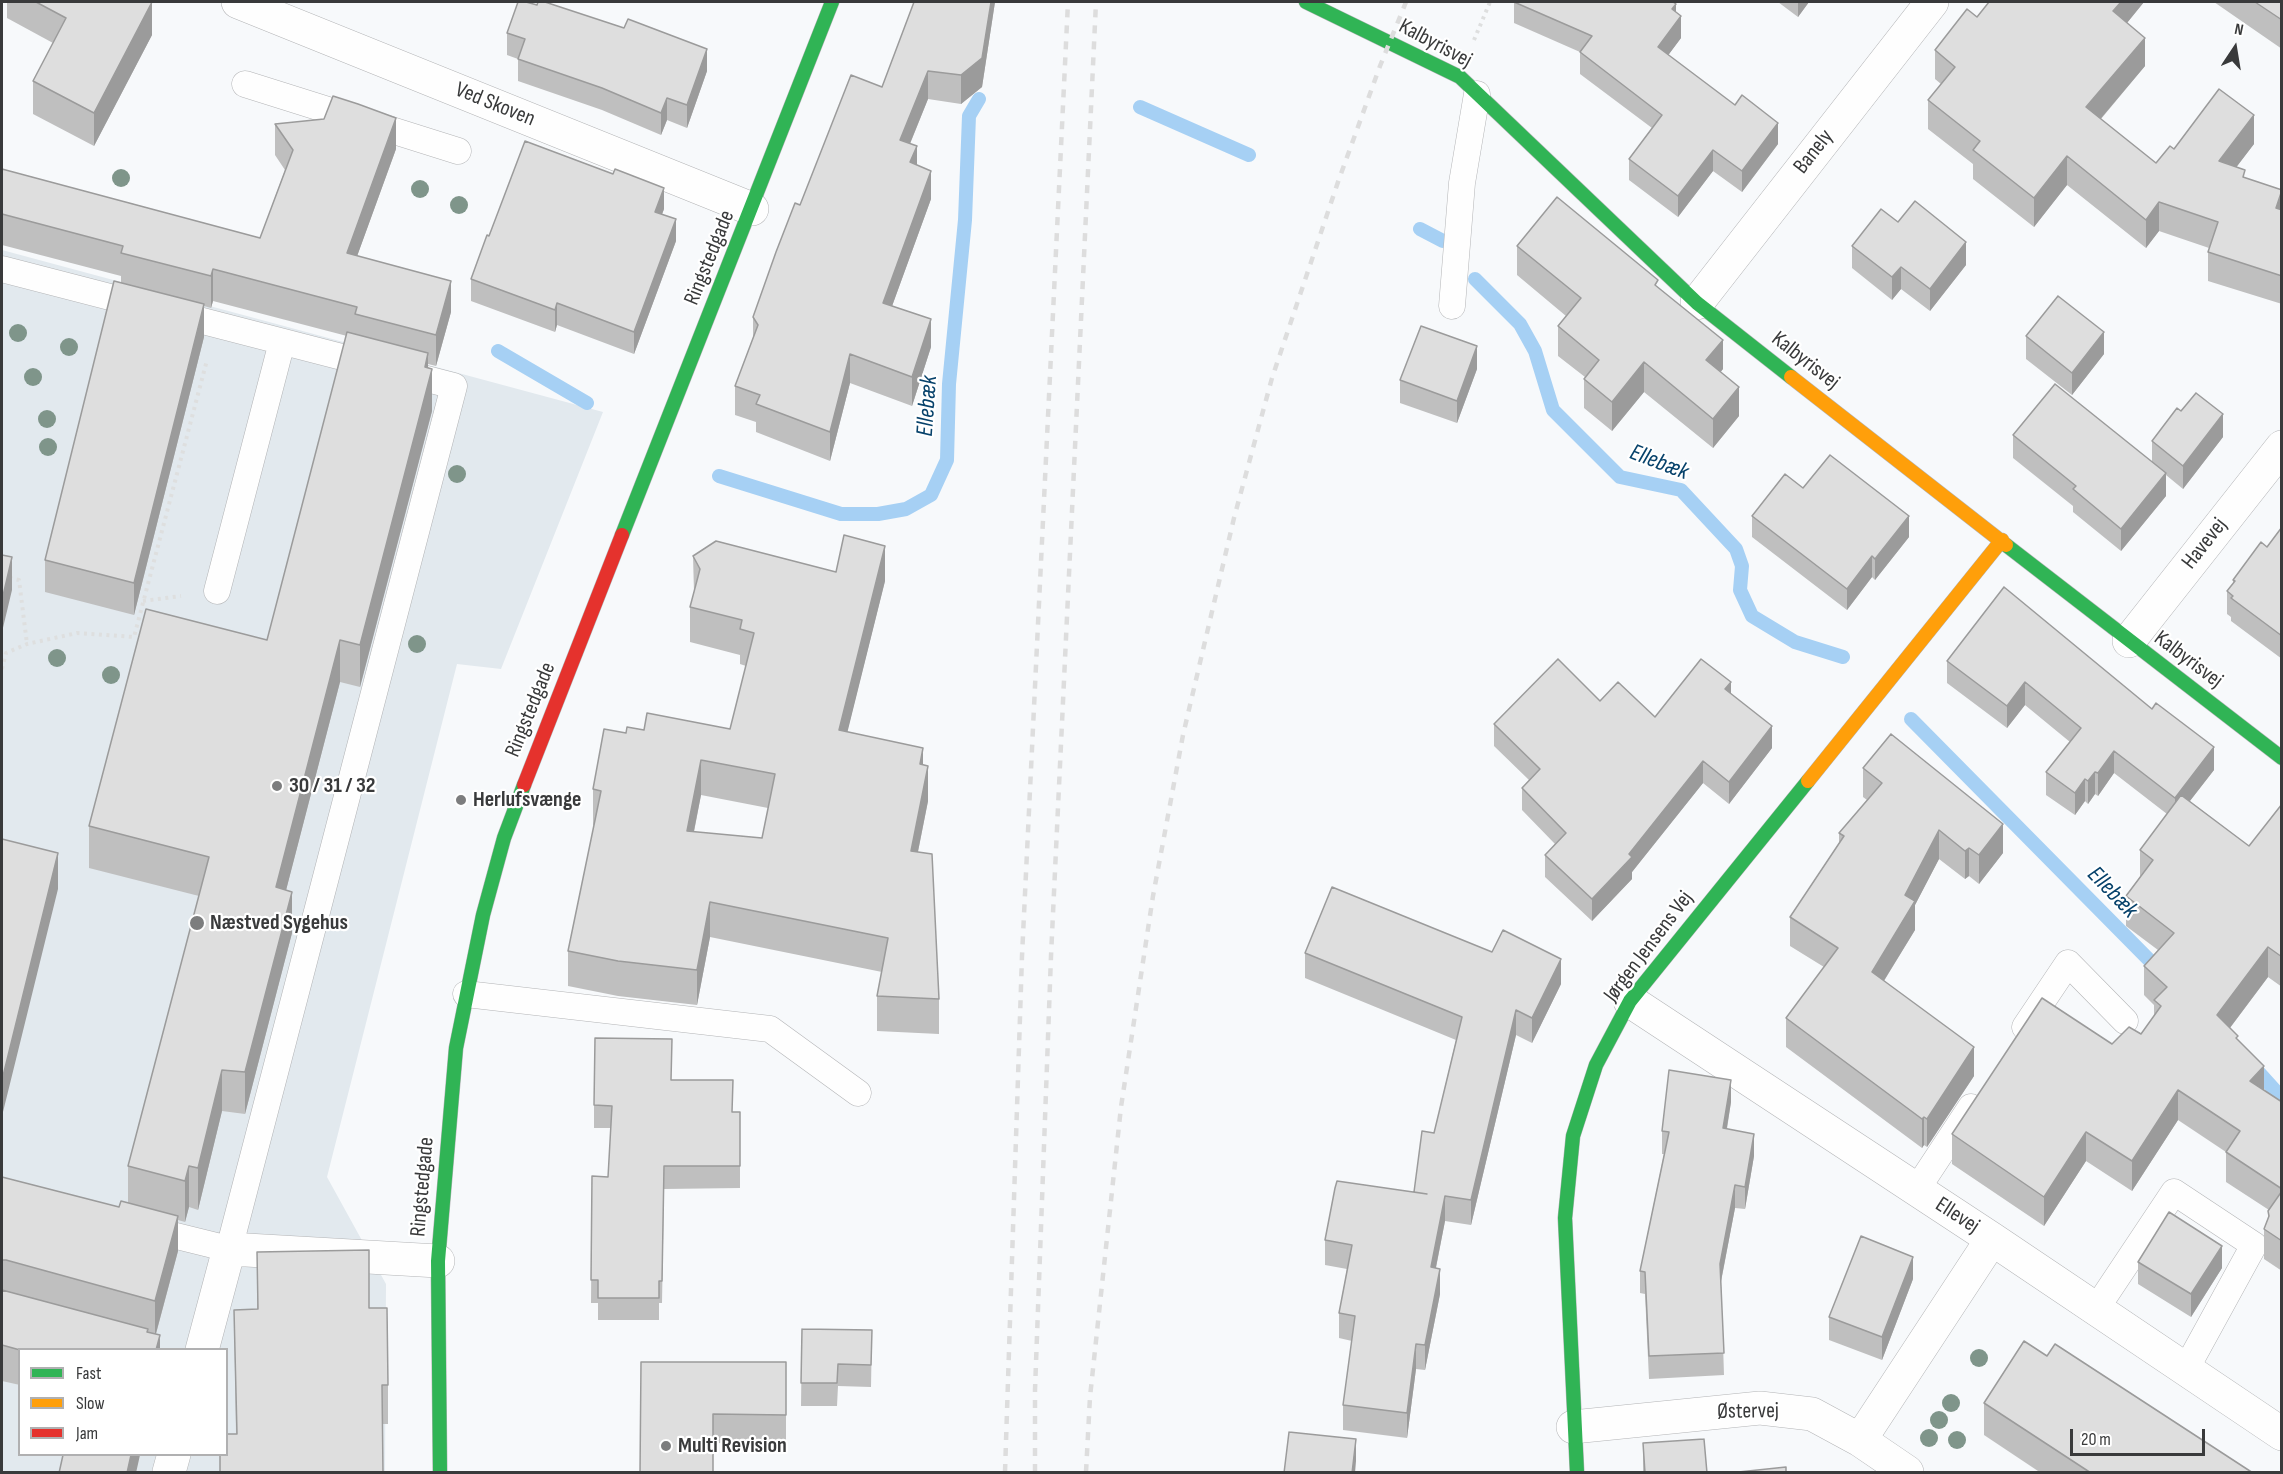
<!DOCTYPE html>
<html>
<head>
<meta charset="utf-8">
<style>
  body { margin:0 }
  #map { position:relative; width:2283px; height:1474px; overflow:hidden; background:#f7f9fb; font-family:"Sofia Sans Condensed",sans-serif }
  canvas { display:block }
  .frame { position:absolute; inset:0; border:3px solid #393a3b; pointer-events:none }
  .legend { position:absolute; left:18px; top:1348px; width:210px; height:108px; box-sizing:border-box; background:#fff; border:2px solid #b0b0b1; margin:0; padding:8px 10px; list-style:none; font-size:18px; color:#393a3b }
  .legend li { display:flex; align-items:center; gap:12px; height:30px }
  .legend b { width:30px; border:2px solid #b0b0b1 }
  .north { position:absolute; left:2205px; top:18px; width:60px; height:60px; -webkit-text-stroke:4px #fff; paint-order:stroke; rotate:12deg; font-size:16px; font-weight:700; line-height:24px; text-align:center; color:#393a3b }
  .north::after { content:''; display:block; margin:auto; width:21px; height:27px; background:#393a3b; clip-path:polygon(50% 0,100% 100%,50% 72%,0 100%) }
  .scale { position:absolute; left:2070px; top:1429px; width:135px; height:27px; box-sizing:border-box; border:3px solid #393a3b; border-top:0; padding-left:8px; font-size:18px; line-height:21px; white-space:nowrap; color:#393a3b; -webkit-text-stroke:4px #fff; paint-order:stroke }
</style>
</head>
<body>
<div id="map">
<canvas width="2283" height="1474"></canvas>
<div class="frame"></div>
<ul class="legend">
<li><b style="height:8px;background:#30b455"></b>Fast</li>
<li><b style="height:8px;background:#ff9f0a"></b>Slow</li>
<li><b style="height:8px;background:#e5322d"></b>Jam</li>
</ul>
<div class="north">N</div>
<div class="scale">20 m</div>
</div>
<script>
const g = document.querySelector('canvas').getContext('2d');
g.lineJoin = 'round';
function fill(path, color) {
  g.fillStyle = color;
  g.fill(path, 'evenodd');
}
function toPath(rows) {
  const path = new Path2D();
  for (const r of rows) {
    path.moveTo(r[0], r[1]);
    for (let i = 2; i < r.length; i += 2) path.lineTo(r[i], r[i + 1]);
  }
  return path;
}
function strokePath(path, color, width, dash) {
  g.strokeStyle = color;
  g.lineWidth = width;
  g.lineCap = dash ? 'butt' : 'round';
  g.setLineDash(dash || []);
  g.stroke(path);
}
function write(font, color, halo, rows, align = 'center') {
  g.font = font + ' "Sofia Sans Condensed",sans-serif';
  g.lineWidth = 4.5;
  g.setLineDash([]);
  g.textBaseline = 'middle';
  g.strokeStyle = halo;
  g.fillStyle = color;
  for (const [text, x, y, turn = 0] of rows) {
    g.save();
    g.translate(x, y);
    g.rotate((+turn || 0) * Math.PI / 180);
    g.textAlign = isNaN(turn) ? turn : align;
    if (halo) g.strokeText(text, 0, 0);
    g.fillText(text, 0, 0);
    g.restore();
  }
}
fill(toPath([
  [2,250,603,412,501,669,457,664,327,1177,386,1284,385,1472,2,1472],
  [20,1350,226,1350,226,1454,20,1454]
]), '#e2e9ee');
strokePath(toPath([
  [1140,107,1249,155],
  [1420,229,1443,241],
  [1475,279,1520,324,1535,351,1553,410,1620,477,1681,490,1736,549,1742,566,1740,590,1752,616,1795,642,1843,657],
  [498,351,587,403],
  [719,476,841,514,878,514,906,509,931,495,947,460,949,384,965,220,969,116,979,99],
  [1911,719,2162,973],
  [2253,1066,2282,1098]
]), '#a6d0f4', 14);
const lane = toPath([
  [245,84,458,151],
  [2,269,454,386,229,1249,144,1228],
  [1452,306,1462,183,1477,94],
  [217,591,282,342],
  [466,994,770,1029,858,1093],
  [2025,1027,2068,963,2125,1021],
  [1917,1189,1971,1107],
  [2096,1309,2174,1192,2254,1245,2186,1369]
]);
const street = toPath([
  [238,2,752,209],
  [1697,303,1932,2],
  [2129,641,2282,447],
  [1630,1001,1992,1239,2282,1434],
  [202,1350,229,1249,438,1261],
  [1573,1427,1760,1408,1812,1414,1860,1440,1907,1472],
  [1860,1440,1992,1239],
  [169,1472,174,1454]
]);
const fast = toPath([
  [1306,2,1460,77,1697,303,1791,377],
  [622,535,832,2],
  [2006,545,2282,758],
  [440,1472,438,1261,456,1048,483,915,504,838,524,785],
  [1577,1472,1565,1218,1573,1136,1596,1065,1630,1001,1808,781]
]);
const slow = toPath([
  [1791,377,2006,545],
  [1808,781,2002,540]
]);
const jam = toPath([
  [524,785,622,535]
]);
strokePath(lane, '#b3b4b6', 27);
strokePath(street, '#b3b4b6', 34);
strokePath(fast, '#b3b4b6', 15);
strokePath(slow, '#b3b4b6', 15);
strokePath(jam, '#b3b4b6', 15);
strokePath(toPath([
  [1474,40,1490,2],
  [2,576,19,580,27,644],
  [143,601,181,596],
  [2,669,6,653,27,644,77,633,134,637,207,360]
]), '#dedfdf', 4, [3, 4.5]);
strokePath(lane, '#fefefe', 26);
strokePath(street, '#fefefe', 33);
strokePath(fast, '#30b455', 14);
strokePath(slow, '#ff9f0a', 14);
strokePath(jam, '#e5322d', 14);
strokePath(toPath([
  [1005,1472,1022,956,1068,2],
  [1035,1472,1035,1390,1051,956,1096,2],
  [1086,1472,1090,1397,1121,1107,1153,896,1183,735,1234,518,1272,378,1338,182,1380,66,1406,2]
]), '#ddd', 4.5, [8, 8]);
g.fillStyle = '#7f958a';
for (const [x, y] of [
  [121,178],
  [420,189],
  [459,205],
  [18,333],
  [69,347],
  [33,377],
  [47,419],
  [48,447],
  [457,474],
  [417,644],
  [57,658],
  [111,675],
  [1979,1358],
  [1951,1403],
  [1939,1420],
  [1929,1438],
  [1957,1440]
]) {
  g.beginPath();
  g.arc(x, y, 9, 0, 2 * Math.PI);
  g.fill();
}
fill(toPath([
  [7,2,151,2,152,35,94,146,33,114,33,81,53,43,7,18],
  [914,2,995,2,982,87,961,104,928,99,910,144,917,165,931,199,892,306,931,347,912,406,850,383,830,461,756,432,756,422,735,415,735,386,753,338,753,317,800,205,882,87],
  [1514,2,1676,12,1681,38,1668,55,1778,144,1742,192,1713,171,1678,217,1629,180,1629,159,1652,128,1580,74,1580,52,1514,23],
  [1778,2,1809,2,1798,17],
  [1989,2,2144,2,2127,23,2145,66,2101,119,2156,163,2174,149,2254,144,2236,167,2245,178,2282,190,2282,304,2208,281,2208,252,2209,248,2159,231,2146,248,2067,185,2034,227,1973,179,1973,164,1928,129,1928,100,1941,84,1935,79,1935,50,1977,17],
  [2214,2,2282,2,2282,49],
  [507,33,707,71,687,128,667,120,661,135,602,110,518,81,518,59,507,55],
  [275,124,396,149,357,256,451,312,436,366,428,364,432,411,360,687,340,682,286,890,292,933,245,1114,222,1111,198,1210,189,1207,185,1222,178,1220,178,1251,156,1334,160,1350,20,1350,20,1385,2,1381,2,1177,119,1207,128,1203,128,1166,199,896,89,868,89,826,267,640,347,336,213,301,211,308,204,306,204,337,134,615,45,592,45,560,121,283,121,276,2,245,2,169,260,238,285,170,275,155],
  [664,209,662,214,676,241,634,354,557,325,555,332,471,301,471,279,489,236],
  [1898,222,1966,265,1930,311,1901,289,1892,300,1852,268,1852,246],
  [1517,246,1658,287,1723,369,1720,372,1739,416,1713,448,1644,392,1612,431,1584,408,1584,379,1585,377,1558,356,1558,326,1566,316,1517,275],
  [2026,336,2104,354,2072,395,2026,359],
  [1477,369,1457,423,1400,403,1400,380],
  [2181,411,2223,437,2183,489,2166,475,2166,496,2121,551,2073,512,2073,506,2013,458,2013,435,2152,462,2152,441],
  [1803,488,1909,537,1875,580,1872,577,1847,610,1752,537,1752,516],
  [2282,527,2282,659,2231,621,2231,617,2227,614,2227,591,2233,584,2233,580,2267,547],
  [693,556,836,572,885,581,847,732,923,764,928,801,918,852,939,999,939,1034,877,1031,877,996,882,972,710,937,697,1005,618,996,568,986,568,951,594,825,593,825,593,789,626,733,644,730,730,729,746,666,740,664,740,655,690,642,690,607,694,592],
  [701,795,768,808,762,838,694,832],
  [2004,587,2214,770,2190,801,2249,846,2282,804,2282,987,2268,977,2230,1028,2238,1041,2264,1090,2282,1102,2282,1271,2264,1259,2264,1229,2268,1218,2269,1210,2226,1182,2226,1152,2178,1120,2132,1191,2086,1161,2044,1226,1952,1164,1952,1134,2112,1044,2141,1034,2154,1016,2154,1005,2144,995,2144,966,2158,950,2126,926,2126,896,2140,877,2140,850,2167,814,2114,773,2098,796,2095,794,2088,804,2085,801,2075,815,2046,795,2046,772,2070,742,2025,705,2007,728,1947,683,1947,661],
  [1731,694,1772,748,1729,804,1703,783,1632,872,1632,879,1592,921,1545,877,1545,855,1555,844,1522,810,1522,788,1529,780,1494,746,1494,724,1600,701,1655,717],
  [1863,768,2003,853,1979,884,1969,876,1965,879,1939,859,1915,905,1915,930,1884,981,1974,1076,1927,1147,1924,1145,1922,1148,1786,1047,1786,1018,1824,967,1790,946,1790,917,1839,843,1839,833,1867,800,1863,797],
  [1305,953,1561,984,1532,1043,1516,1035,1471,1225,1445,1221,1436,1268,1440,1294,1425,1370,1416,1369,1407,1438,1343,1430,1343,1405,1352,1341,1339,1338,1339,1313,1347,1269,1325,1265,1325,1240,1414,1192,1434,1133,1456,1040,1305,978],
  [672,1080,732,1112,740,1112,740,1188,664,1189,662,1303,659,1303,659,1320,598,1320,598,1303,591,1303,592,1176,608,1177,611,1128,594,1128,594,1105],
  [1731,1102,1727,1129,1754,1156,1745,1209,1735,1208,1721,1282,1724,1375,1649,1379,1645,1294,1640,1293,1640,1271,1664,1154,1662,1154,1662,1131],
  [257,1252,369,1308,388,1385,388,1424,382,1424,383,1473,220,1473,220,1455,236,1434,234,1310,257,1310],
  [2138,1262,2222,1268,2191,1317,2138,1284],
  [1913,1279,1882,1360,1829,1340,1829,1317],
  [802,1329,872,1330,871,1387,838,1386,837,1406,801,1406],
  [2047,1356,2253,1473,2041,1473,1984,1435,1984,1403],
  [641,1362,786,1362,786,1444,713,1443],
  [1643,1443,1707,1473,1643,1473]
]), '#bfbfbf');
fill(toPath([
  [152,2,152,35,94,146,94,113],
  [991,2,995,2,982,87,961,104,961,75],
  [1798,2,1809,2,1798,17],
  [2121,2,2144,2,2113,40,2113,11],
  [1676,4,1676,23,1681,16,1681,38,1658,69,1658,47,1672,9],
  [2145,38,2145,66,2086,136,2086,107],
  [707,49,707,71,687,128,687,105],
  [928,71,928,99,900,168,900,140],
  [667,98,667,120,661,135,661,113],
  [2254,115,2254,144,2219,190,2219,161],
  [396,118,396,149,347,284,347,253],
  [1778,123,1778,144,1742,192,1742,171],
  [917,146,917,175,910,162],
  [1713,150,1713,171,1678,217,1678,196],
  [2067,156,2067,185,2034,227,2034,198],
  [931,171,931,199,883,331,883,303],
  [664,188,664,209,655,233,655,212],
  [2282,190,2282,219,2276,208],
  [2159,202,2159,231,2146,248,2146,220],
  [676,219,676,241,634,354,634,332],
  [1966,242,1966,265,1930,311,1930,289],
  [1901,267,1901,289,1892,300,1892,277],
  [213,269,213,301,211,308,211,276],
  [451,281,451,312,436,366,436,335],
  [557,303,557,325,555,332,555,310],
  [204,304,204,337,134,615,134,583],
  [931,319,931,347,912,406,912,377],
  [2104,332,2104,354,2072,395,2072,373],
  [1723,340,1723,369,1706,390,1706,360],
  [1477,346,1477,369,1457,423,1457,401],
  [428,353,428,383,432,369,432,411,360,687,360,645],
  [850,354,850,383,830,461,830,432],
  [1644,362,1644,392,1612,431,1612,402],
  [1739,387,1739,416,1713,448,1713,419],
  [2223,414,2223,437,2183,489,2183,466],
  [2166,473,2166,496,2121,551,2121,529],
  [1909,516,1909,537,1875,580,1875,559],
  [885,546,885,581,839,766,839,730],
  [1872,556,1872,577,1847,610,1847,589],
  [12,557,12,590,2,632,2,600],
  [340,640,340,682,276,929,276,887],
  [1731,682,1731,704,1725,689],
  [2025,682,2025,705,2007,728,2007,706],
  [1772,726,1772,748,1729,804,1729,782],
  [2214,747,2214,770,2175,820,2175,798],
  [923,748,923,783,920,764],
  [2114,751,2114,773,2098,796,2098,773],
  [701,760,701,795,687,866,687,831],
  [1703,761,1703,783,1632,872,1632,879,1592,921,1592,899],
  [928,766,928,801,911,886,911,851],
  [2095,772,2095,794,2088,804,2088,781],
  [2085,779,2085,801,2075,815,2075,793],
  [2003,824,2003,853,1979,884,1979,855],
  [1939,830,1939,859,1915,905,1915,930,1872,1000,1872,972,1905,895],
  [1969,848,1969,876,1965,879,1965,851],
  [58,853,58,889,2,1116,2,1080],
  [292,892,292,933,245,1114,245,1072],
  [710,902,710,937,697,1005,697,970],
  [2268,947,2268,977,2217,1045,2217,1015],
  [1561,959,1561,984,1532,1043,1532,1018],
  [1516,1010,1516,1035,1471,1225,1471,1200],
  [1974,1047,1974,1076,1927,1147,1927,1119],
  [2264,1066,2264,1095,2250,1081],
  [222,1070,222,1111,198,1210,198,1168],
  [1731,1080,1731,1102,1723,1151,1723,1128],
  [2178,1090,2178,1120,2132,1191,2132,1161],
  [1924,1117,1924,1145,1922,1148,1922,1119],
  [2086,1132,2086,1161,2044,1226,2044,1197],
  [1754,1134,1754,1156,1745,1209,1745,1187],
  [189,1166,189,1207,185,1222,185,1181],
  [1735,1185,1735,1208,1720,1286,1720,1264],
  [1445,1196,1445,1221,1431,1292,1431,1267],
  [178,1216,178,1251,155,1337,155,1301],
  [2222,1246,2222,1268,2191,1317,2191,1294],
  [1913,1257,1913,1279,1882,1360,1882,1337],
  [1440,1269,1440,1294,1425,1370,1425,1345],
  [160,1335,160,1350,156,1350],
  [1416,1344,1416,1369,1407,1438,1407,1413],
  [1356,1439,1356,1461,1355,1473,1352,1473],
  [131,1455,140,1455,136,1473,127,1473]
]), '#9b9b9b');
const building = toPath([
  [36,2,152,2,94,113,33,81,66,18,36,2],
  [518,2,526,2,537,5,538,2,545,2,624,28,628,19,707,49,687,105,667,98,661,113,602,88,518,59,525,39,507,33,518,2],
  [914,2,991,2,982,58,961,75,928,71,900,140,917,146,910,162,931,171,883,303,931,319,912,377,850,354,830,432,756,404,760,395,735,386,758,325,753,317,776,252,795,203,800,205,851,75,882,87,914,2],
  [1514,2,1673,2,1676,4,1672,9,1681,16,1658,47,1735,105,1742,95,1778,123,1742,171,1713,150,1678,196,1629,159,1662,115,1580,52,1592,36,1514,2],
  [1989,2,2121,2,2113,11,2145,38,2086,107,2156,163,2170,146,2174,149,2219,89,2254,115,2219,161,2245,170,2243,177,2282,190,2276,208,2282,210,2282,276,2208,252,2218,222,2159,202,2146,220,2067,156,2034,198,1973,150,1980,141,1928,100,1955,67,1935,50,1967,9,1977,17,1989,2],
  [2255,2,2282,2,2282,20,2255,2],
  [333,96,358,104,396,118,347,253,451,281,436,335,355,314,357,307,213,269,211,276,121,253,123,246,2,214,2,169,260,238,293,150,275,124,324,119,333,96],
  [525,141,613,174,615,169,664,188,655,212,676,219,634,332,557,303,555,310,471,279,487,235,489,236,525,141],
  [1557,197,1658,280,1655,285,1723,340,1706,360,1739,387,1713,419,1644,362,1612,402,1584,379,1599,360,1558,326,1581,298,1517,246,1557,197],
  [1915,201,1966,242,1930,289,1901,267,1892,277,1852,246,1881,209,1898,222,1915,201],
  [114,281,204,304,134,583,45,560,114,281],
  [2058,296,2104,332,2072,373,2026,336,2058,296],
  [1421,326,1477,346,1457,401,1400,380,1421,326],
  [347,332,428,353,425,367,432,369,360,645,340,640,276,887,292,892,245,1072,222,1070,198,1168,189,1166,185,1181,128,1166,209,857,89,826,146,609,267,640,347,332],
  [2055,384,2166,473,2121,529,2073,489,2076,486,2013,435,2055,384],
  [2196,393,2223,414,2183,466,2152,441,2177,408,2181,411,2196,393],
  [1830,455,1909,516,1875,559,1872,556,1847,589,1752,516,1785,474,1803,488,1830,455],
  [2282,527,2282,636,2231,598,2233,596,2227,591,2235,581,2233,580,2261,542,2267,547,2282,527],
  [844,535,885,546,839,730,923,748,920,764,928,766,911,851,932,854,939,999,877,996,888,938,710,902,697,970,618,961,568,951,601,791,593,789,604,729,626,733,627,727,644,730,647,713,730,729,754,633,740,629,742,620,690,607,700,569,693,556,716,541,836,572,844,535],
  [701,760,775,774,762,838,687,831,701,760],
  [2,555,12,557,2,600,2,555],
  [2004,587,2152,709,2156,703,2214,747,2175,798,2114,751,2098,773,2095,772,2088,781,2085,779,2075,793,2046,772,2081,728,2025,682,2007,706,1947,661,2004,587],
  [1558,659,1600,701,1618,682,1655,717,1701,659,1731,682,1725,689,1772,726,1729,782,1703,761,1629,854,1632,857,1592,899,1545,855,1566,833,1522,788,1540,769,1494,724,1558,659],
  [1891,734,2003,824,1979,855,1969,848,1965,851,1939,830,1905,895,1915,901,1872,972,1974,1047,1927,1119,1924,1117,1922,1119,1786,1018,1838,948,1790,917,1844,836,1839,833,1882,783,1863,768,1891,734],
  [2181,795,2249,846,2282,804,2282,957,2268,947,2217,1015,2238,1036,2236,1038,2264,1066,2250,1081,2282,1102,2282,1189,2226,1152,2240,1131,2178,1090,2132,1161,2086,1132,2044,1197,1952,1134,2042,998,2112,1044,2129,1027,2141,1034,2161,1006,2154,1000,2167,987,2144,966,2174,933,2126,896,2153,860,2140,850,2181,795],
  [2,839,58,853,2,1080,2,839],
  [1332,887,1492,952,1503,930,1561,959,1532,1018,1516,1010,1471,1200,1445,1196,1431,1267,1440,1269,1425,1345,1416,1344,1407,1413,1343,1405,1355,1316,1339,1313,1352,1245,1325,1240,1335,1188,1337,1181,1427,1194,1414,1192,1422,1131,1434,1133,1462,1017,1305,953,1332,887],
  [595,1038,672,1039,671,1080,733,1080,732,1112,740,1112,740,1166,664,1166,662,1281,659,1281,659,1298,598,1298,598,1280,591,1280,592,1176,608,1177,612,1106,594,1105,595,1038],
  [1669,1070,1731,1080,1723,1128,1754,1134,1745,1187,1735,1185,1720,1264,1724,1353,1649,1356,1645,1272,1640,1271,1669,1132,1662,1131,1669,1070],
  [2,1177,119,1207,121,1201,178,1216,155,1301,6,1260,2,1260,2,1177],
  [2282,1191,2282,1241,2264,1229,2269,1216,2268,1211,2282,1191],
  [2169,1212,2222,1246,2191,1294,2138,1262,2169,1212],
  [1861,1236,1913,1257,1882,1337,1829,1317,1861,1236],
  [369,1250,369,1308,387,1308,388,1385,382,1385,383,1473,220,1473,220,1455,226,1455,226,1434,237,1434,234,1310,258,1309,257,1252,369,1250],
  [2,1290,148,1329,147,1332,160,1335,156,1350,20,1350,2,1345,2,1290],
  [802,1329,872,1330,871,1365,838,1364,837,1383,801,1383,802,1329],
  [2024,1341,2047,1356,2055,1344,2253,1473,2091,1473,1984,1403,2024,1341],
  [641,1362,786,1362,786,1415,713,1414,713,1473,640,1473,641,1362],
  [1289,1432,1356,1439,1352,1473,1284,1473,1289,1432],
  [1704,1439,1707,1473,1645,1473,1643,1443,1704,1439],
  [63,1455,131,1455,127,1473,59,1473,63,1455],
  [1786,1467,1786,1473,1729,1473,1786,1467]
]);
fill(building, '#dedede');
strokePath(building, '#9b9b9b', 1.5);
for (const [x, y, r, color] of [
  [277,786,6,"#7c7d7e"],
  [461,800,6,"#7c7d7e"],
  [197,923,8,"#7c7d7e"],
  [666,1446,6,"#7c7d7e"]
]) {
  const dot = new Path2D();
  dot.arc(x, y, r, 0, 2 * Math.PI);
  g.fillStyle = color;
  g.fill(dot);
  strokePath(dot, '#fff', 2);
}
write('22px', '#393a3b', '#fff', [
  ["Kalbyrisvej",1435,44,28],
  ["Ved Skoven",495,105,22],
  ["Banely",1814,152,-52],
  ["Ringstedgade",710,258,-68],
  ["Kalbyrisvej",1805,361,38],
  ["Havevej",2205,544,-52],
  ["Kalbyrisvej",2188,660,37],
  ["Ringstedgade",531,710,-68],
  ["Jørgen Jensens Vej",1649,947,-53],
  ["Ringstedgade",423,1187,-85],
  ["Ellevej",1957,1216,33],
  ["Østervej",1748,1412,-1]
]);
write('bold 22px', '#393a3b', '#fff', [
  ["30 / 31 / 32",289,786],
  ["Herlufsvænge",473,800],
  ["Næstved Sygehus",210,923],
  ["Multi Revision",678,1446]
], 'left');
write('italic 24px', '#07426b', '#fff', [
  ["Ellebæk",928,406,-86],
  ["Ellebæk",1659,463,21],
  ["Ellebæk",2112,893,46]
]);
</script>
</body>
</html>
